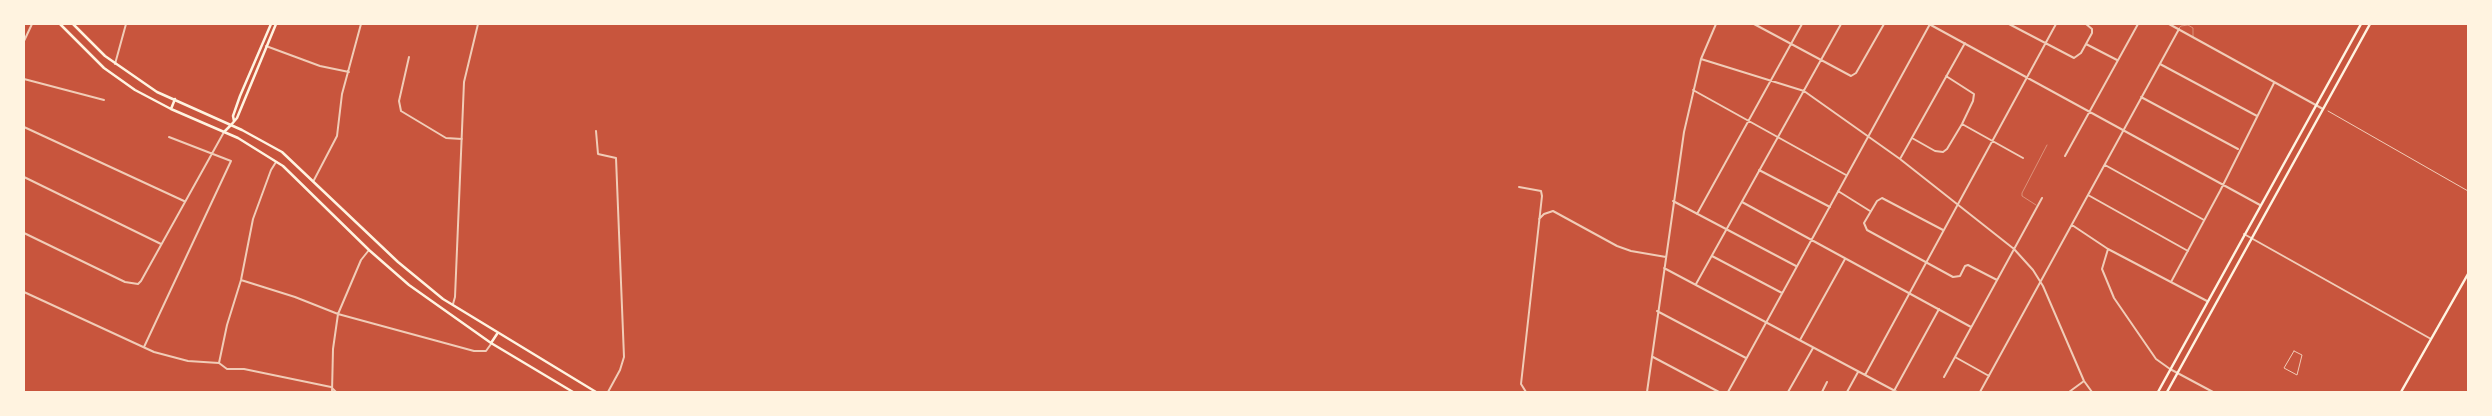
<!DOCTYPE html>
<html>
<head>
<meta charset="utf-8">
<style>
  body { margin:0 }
  #map { position:relative; width:2492px; height:416px; overflow:hidden; background:#c8553d; font-family:Manrope,sans-serif }
  canvas { display:block }
  .frame { position:absolute; inset:0; border:25px solid #fff3e0; pointer-events:none }
</style>
</head>
<body>
<div id="map">
<canvas width="2492" height="416"></canvas>
<div class="frame"></div>
</div>
<script>
const g = document.querySelector('canvas').getContext('2d');
g.lineJoin = 'round';
function toPath(rows) {
  const path = new Path2D();
  for (const r of rows) {
    path.moveTo(r[0], r[1]);
    for (let i = 2; i < r.length; i += 2) path.lineTo(r[i], r[i + 1]);
  }
  return path;
}
function strokePath(path, color, width, dash) {
  g.strokeStyle = color;
  g.lineWidth = width;
  g.lineCap = dash ? 'butt' : 'round';
  g.setLineDash(dash || []);
  g.stroke(path);
}
strokePath(toPath([
  [2179,28,2181,26,2188,25,2193,28,2193,37],
  [2036,205,2022,196,2022,193,2047,145]
]), '#f1ccb7', 0.5);
strokePath(toPath([
  [2328,111,2468,191],
  [2294,351,2302,355,2297,375,2284,368,2294,351]
]), '#f1ccb7', 1);
strokePath(toPath([
  [1754,24,1851,76,1856,73,1884,24],
  [1929,24,2260,205],
  [2009,24,2074,58,2081,53,2092,33,2092,29,2086,24],
  [2169,24,2323,109],
  [24,41,32,24],
  [2086,44,2117,60],
  [266,46,320,66,349,72],
  [409,57,399,101,401,111,446,138,462,139],
  [1701,59,1804,91,1900,159,2014,249,2033,270,2043,286,2084,381,2092,392],
  [115,64,126,24],
  [2160,64,2257,116],
  [24,79,104,100],
  [1693,90,1846,175],
  [2141,97,2238,149],
  [1962,124,2023,158],
  [24,127,184,201],
  [596,131,598,154,616,158,624,357,620,370,608,392],
  [1912,138,1935,151,1943,152,1947,149,1962,124,1973,101,1974,94,1946,76],
  [2065,156,2138,24],
  [1900,159,1965,43],
  [2105,165,2204,220],
  [1759,170,1830,207],
  [24,177,161,244],
  [314,180,337,136,342,94,361,24],
  [1519,187,1541,191,1542,196,1521,384,1526,392],
  [1838,191,1870,211],
  [2088,195,2188,251],
  [1673,201,1796,266],
  [1742,202,1971,327],
  [1697,214,1802,24],
  [1539,219,1544,214,1553,211,1617,246,1631,251,1666,257],
  [2072,225,2108,249,2207,301],
  [1943,230,1882,198,1877,201,1864,223,1867,230,1953,277,1960,276,1965,266,1968,265,1997,280],
  [24,233,125,282,138,284,141,281,224,132],
  [2108,249,2102,269,2114,298,2156,359,2170,369],
  [1712,256,1782,293],
  [1664,268,1897,392],
  [241,280,295,297,338,314,474,351,486,351,491,344],
  [2171,282,2220,191,2274,83],
  [1696,284,1841,24],
  [24,292,154,352,188,361,219,363],
  [453,304,455,297,464,82,478,24],
  [1657,311,1746,358],
  [1800,340,1845,259],
  [144,347,231,161,169,137],
  [1653,357,1719,392],
  [219,363,227,325,241,280,253,219,271,170,276,162],
  [219,363,227,369,244,369,331,387,336,392],
  [1865,375,2056,24],
  [1989,376,1955,357,2042,198],
  [1944,377,1955,357],
  [1894,391,1939,309],
  [332,392,333,349,338,314,361,260,369,250],
  [1647,392,1684,132,1701,59,1716,24],
  [1728,392,1930,24],
  [1788,392,1813,348],
  [1822,392,1827,382],
  [1847,392,1858,372],
  [1980,392,2179,29],
  [2069,392,2084,381]
]), '#f1ccb7', 2);
strokePath(toPath([
  [2244,234,2431,339],
  [2170,369,2213,392]
]), '#f1ccb7', 2);
strokePath(toPath([
  [234,121,233,116,240,96,271,24],
  [231,125,237,118,276,24],
  [2401,392,2468,274]
]), '#fff3e0', 2.5);
strokePath(toPath([
  [60,24,104,68,135,90,171,109,238,138,283,166,369,250,409,285,491,343,573,392],
  [73,24,105,56,157,92,242,130,282,152,398,262,443,299,596,392],
  [171,109,175,99],
  [224,132,231,125],
  [491,343,497,334],
  [2158,392,2361,24],
  [2167,392,2370,24]
]), '#fff3e0', 2.5);
</script>
</body>
</html>
